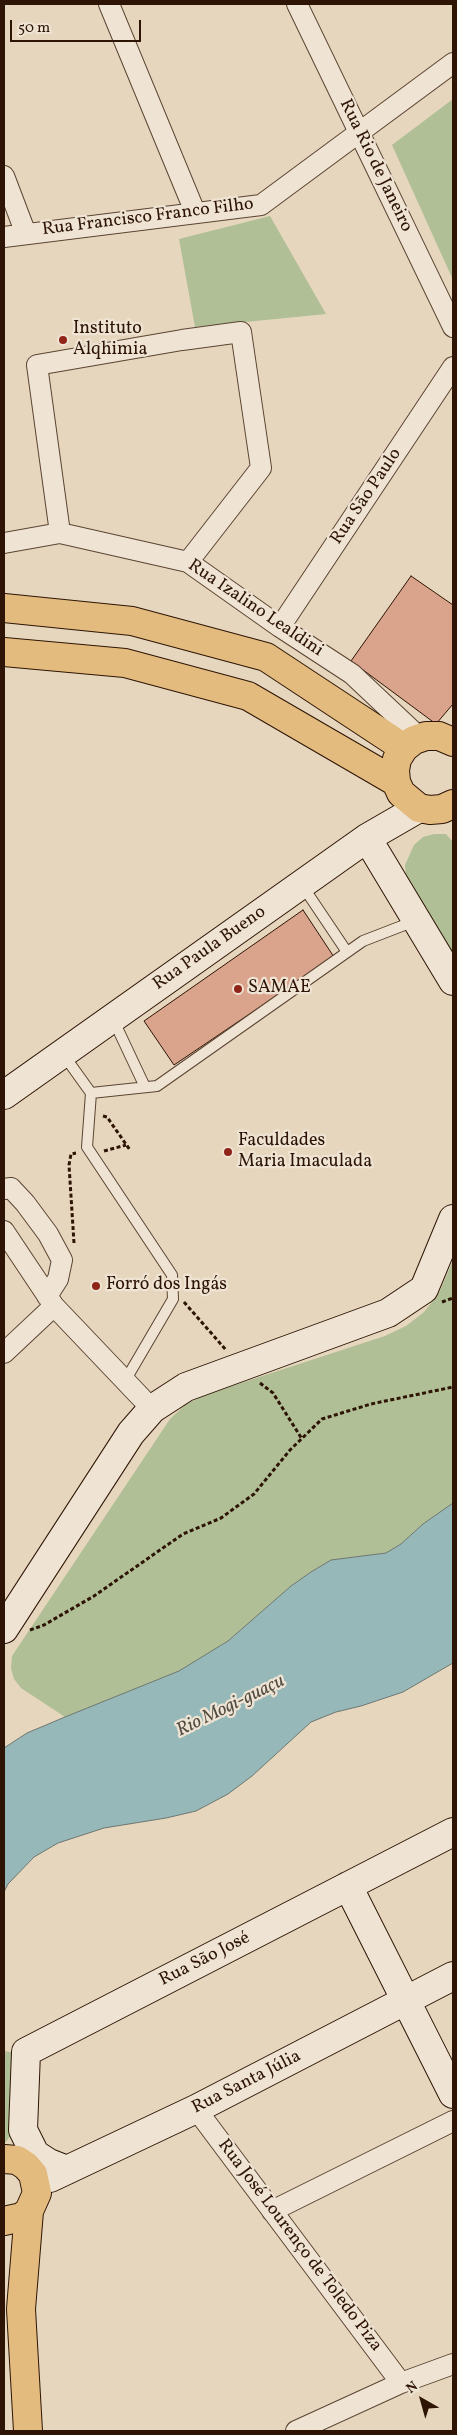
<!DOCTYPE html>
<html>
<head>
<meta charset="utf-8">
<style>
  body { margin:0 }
  #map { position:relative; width:457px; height:2435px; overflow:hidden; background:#e6d6bd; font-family:Vollkorn,serif }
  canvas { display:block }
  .frame { position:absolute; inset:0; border:5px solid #2d1404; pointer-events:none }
  .north { position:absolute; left:397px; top:2375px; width:50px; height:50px; -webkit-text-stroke:4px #efe4d4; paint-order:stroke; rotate:322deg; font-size:14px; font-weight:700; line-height:20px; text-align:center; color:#2d1404 }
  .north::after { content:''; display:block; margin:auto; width:18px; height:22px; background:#2d1404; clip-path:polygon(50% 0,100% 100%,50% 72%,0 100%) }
  .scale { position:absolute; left:10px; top:20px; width:131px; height:22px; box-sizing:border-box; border:2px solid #2d1404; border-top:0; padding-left:6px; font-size:15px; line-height:18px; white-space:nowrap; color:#2d1404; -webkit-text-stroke:4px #efe4d4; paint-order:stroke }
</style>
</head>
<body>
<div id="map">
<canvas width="457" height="2435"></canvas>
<div class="frame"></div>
<div class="north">N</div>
<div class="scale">50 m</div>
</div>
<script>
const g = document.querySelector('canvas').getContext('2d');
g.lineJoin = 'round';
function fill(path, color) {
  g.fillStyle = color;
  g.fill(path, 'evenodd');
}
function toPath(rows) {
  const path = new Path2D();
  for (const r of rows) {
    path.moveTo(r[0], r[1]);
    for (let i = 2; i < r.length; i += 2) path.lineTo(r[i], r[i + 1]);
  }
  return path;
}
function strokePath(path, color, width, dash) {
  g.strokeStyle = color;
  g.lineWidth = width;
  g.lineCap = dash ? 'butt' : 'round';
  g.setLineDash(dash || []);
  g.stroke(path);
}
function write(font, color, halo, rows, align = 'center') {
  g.font = font + ' Vollkorn,serif';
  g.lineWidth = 4.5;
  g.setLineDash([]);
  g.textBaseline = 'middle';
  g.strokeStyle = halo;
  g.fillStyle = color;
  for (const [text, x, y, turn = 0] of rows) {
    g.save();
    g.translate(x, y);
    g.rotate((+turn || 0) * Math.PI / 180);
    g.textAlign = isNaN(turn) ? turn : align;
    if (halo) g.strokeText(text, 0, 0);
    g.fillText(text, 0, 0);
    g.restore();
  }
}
fill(toPath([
  [453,99,453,280,392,145],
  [270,216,326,314,195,327,179,239],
  [434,834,446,834,453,842,453,957,406,877,405,865,414,845,423,837],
  [453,1260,453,1503,423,1524,401,1544,386,1553,331,1560,311,1572,291,1586,228,1641,179,1671,65,1717,21,1688,14,1679,11,1668,12,1656,170,1419,185,1405,204,1395,385,1336,406,1326,424,1312,439,1293],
  [4,2051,22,2054,18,2127,4,2144]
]), '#b0bf95');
const water = toPath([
  [453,1503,453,1663,403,1692,361,1706,336,1712,311,1722,252,1776,228,1794,196,1811,166,1818,104,1828,58,1843,34,1857,8,1884,4,1892,4,1748,27,1733,65,1717,179,1671,228,1641,291,1586,311,1572,331,1560,386,1553,401,1544,423,1524,453,1503]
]);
fill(water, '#97b8b8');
strokePath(water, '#6d7670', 1);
const building = toPath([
  [411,576,453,605,453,704,436,724,351,661,411,576],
  [303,910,334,957,174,1065,144,1021,303,910]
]);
fill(building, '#daa38b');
strokePath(building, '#2d1404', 1);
const lane = toPath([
  [302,885,347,952],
  [113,1019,145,1087],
  [63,1054,91,1093,87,1147,172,1275,173,1299,125,1381],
  [91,1093,157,1086,363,941,407,924,416,923]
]);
const street = toPath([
  [109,4,195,212],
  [297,4,453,327],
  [4,176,26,234],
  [4,237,261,205,453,63],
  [60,533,37,365,182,340,241,332,261,468,188,562],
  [4,543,60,533,188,562,280,627,352,674,420,738],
  [280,627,453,367],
  [4,1189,11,1188,25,1203,48,1234,62,1260,58,1279,47,1296],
  [4,1231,54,1306,152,1409],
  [4,1353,54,1306],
  [196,2109,401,2383],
  [272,2211,453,2121],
  [296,2431,401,2383,453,2364]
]);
const secondary = toPath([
  [367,838,453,981],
  [4,1095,367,838,419,808],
  [4,1629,131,1433,152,1409,186,1387,388,1313,424,1289,453,1219],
  [348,1886,453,2094],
  [67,2170,49,2163,35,2154,23,2130,26,2052,453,1832],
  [50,2178,196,2109,453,1976]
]);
const primary = toPath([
  [4,608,132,621,266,657,404,748],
  [4,652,125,663,248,696,396,782],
  [453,742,439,736,426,736,414,740,404,748,397,759,395,770,396,782,401,793,419,808,430,810,442,809,453,804],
  [4,2159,17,2160,26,2166,33,2174,37,2193,29,2211,22,2217,4,2221],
  [28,2431,21,2309,29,2211]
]);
strokePath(lane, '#5b4432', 12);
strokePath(street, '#5b4432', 22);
strokePath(secondary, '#2d1404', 30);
strokePath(primary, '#2d1404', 30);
strokePath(toPath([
  [103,1116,107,1117,130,1150],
  [104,1151,126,1145],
  [74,1243,69,1165,71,1154,76,1153],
  [184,1302,226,1350],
  [442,1302,453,1298],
  [260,1383,273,1393,302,1439],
  [30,1630,44,1625,94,1596,183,1534,221,1518,254,1494,290,1450,322,1419,371,1404,453,1387]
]), '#2d1404', 3, [4, 2.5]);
strokePath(lane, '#efe4d4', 10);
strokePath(street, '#efe4d4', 20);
strokePath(secondary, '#efe4d4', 28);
strokePath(primary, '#e3bb7e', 28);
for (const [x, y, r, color] of [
  [63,340,5,"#8f2418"],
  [238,989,5,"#8f2418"],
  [228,1152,5,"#8f2418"],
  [96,1286,5,"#8f2418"]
]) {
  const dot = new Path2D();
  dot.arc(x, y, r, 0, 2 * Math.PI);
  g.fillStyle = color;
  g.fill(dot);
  strokePath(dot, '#efe4d4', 2);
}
write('18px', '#2d1404', '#efe4d4', [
  ["Rua Rio de Janeiro",375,166,64],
  ["Rua Francisco Franco Filho",148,218,-7],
  ["Rua São Paulo",367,497,-56],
  ["Rua Izalino Lealdini",255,609,34],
  ["Rua Paula Bueno",210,949,-35],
  ["Rua São José",205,1960,-27],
  ["Rua Santa Júlia",247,2083,-27],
  ["Rua José Lourenço de Toledo Piza",299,2246,53]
]);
write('18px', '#2d1404', '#efe4d4', [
  ["Instituto",73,330],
  ["Alqhimia",73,351],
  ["SAMAE",248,989],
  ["Faculdades",238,1142],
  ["Maria Imaculada",238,1163],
  ["Forró dos Ingás",106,1286]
], 'left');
write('italic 19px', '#524d43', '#efe4d4', [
  ["Rio Mogi-guaçu",231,1707,-26]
]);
</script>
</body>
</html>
